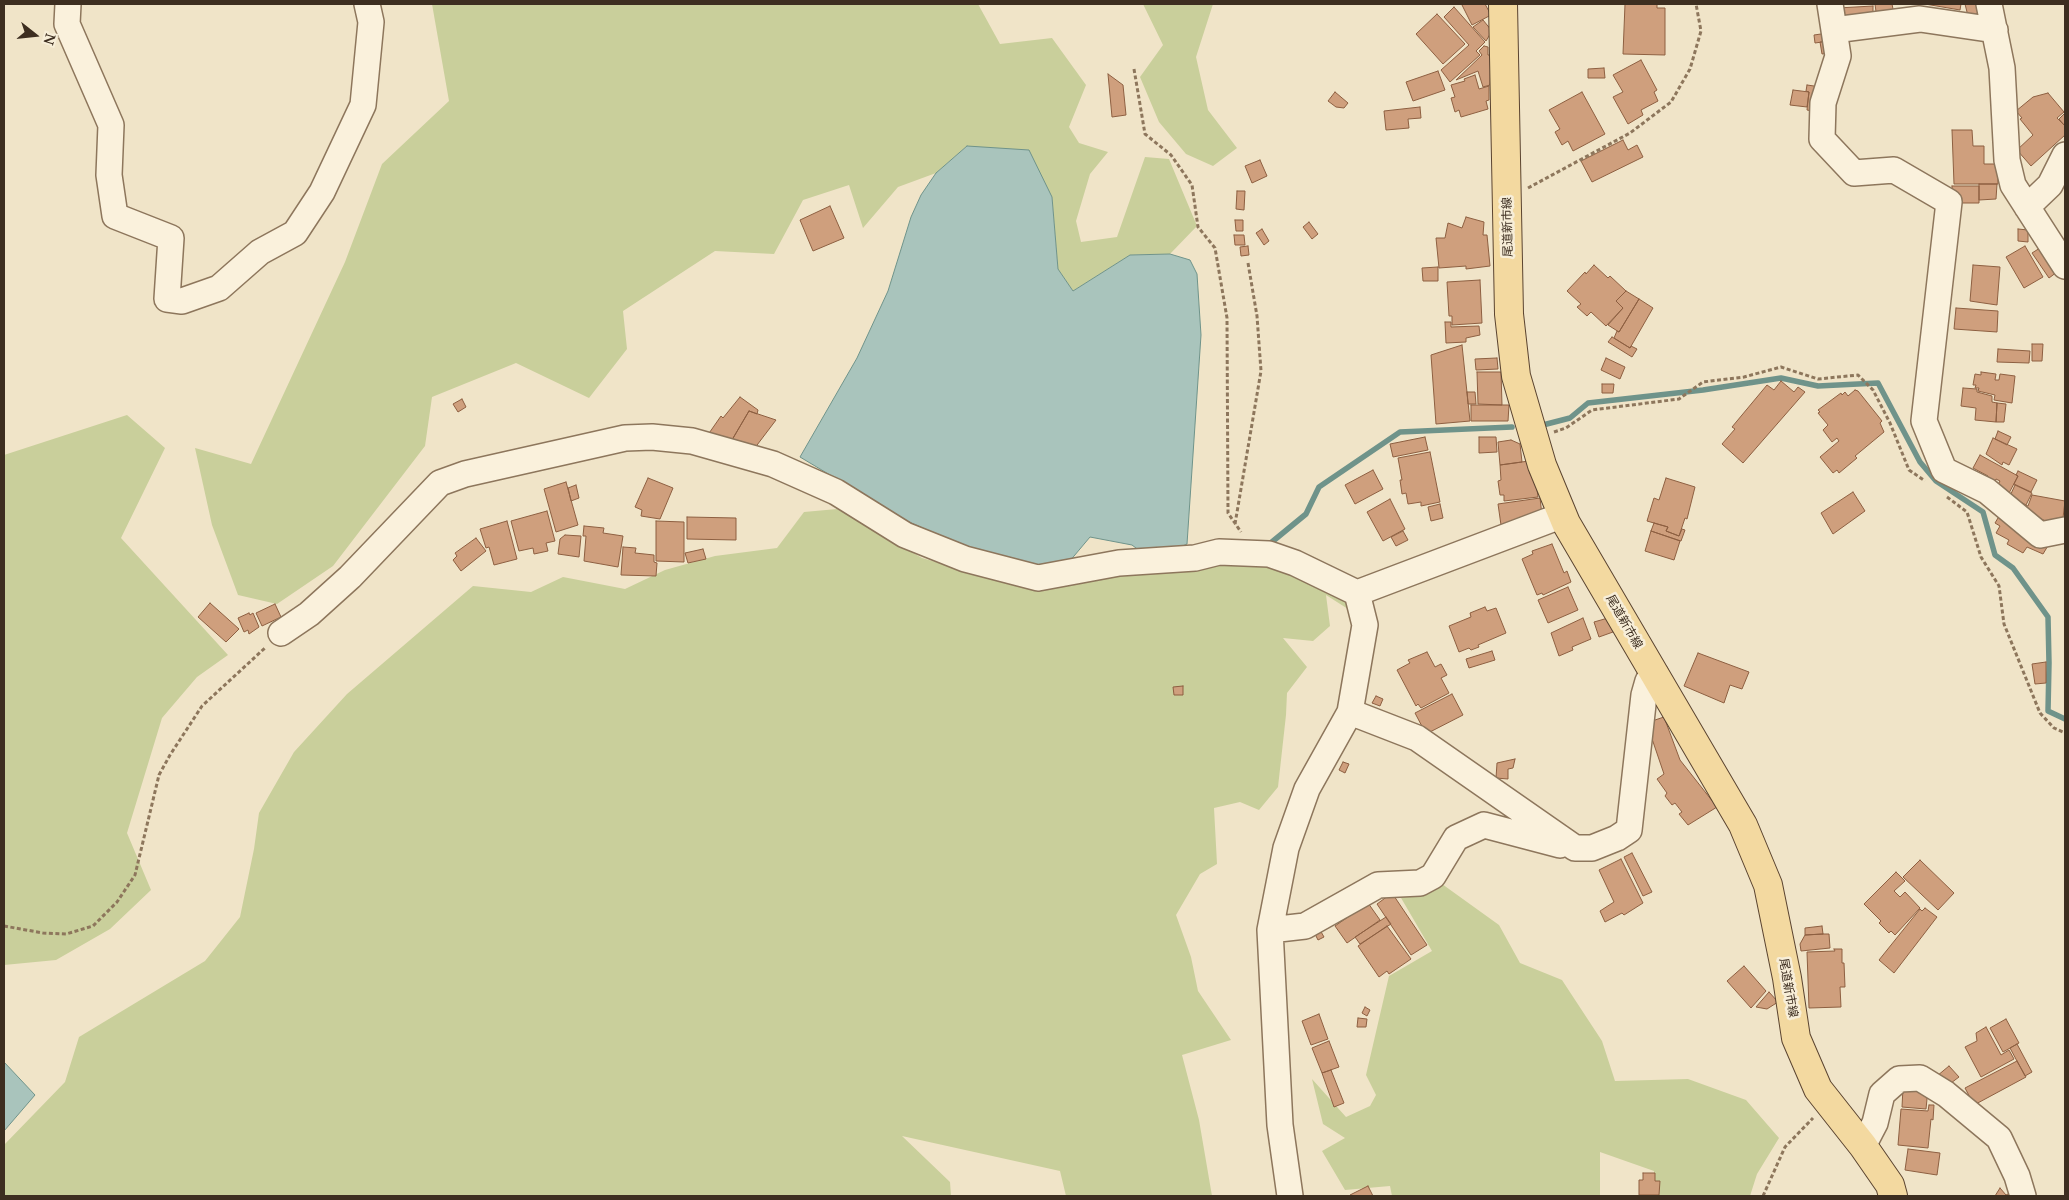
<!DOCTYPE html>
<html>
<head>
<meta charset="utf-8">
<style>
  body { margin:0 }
  #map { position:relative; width:2069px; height:1200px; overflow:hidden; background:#f0e4c8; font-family:"Noto Serif",serif }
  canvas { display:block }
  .frame { position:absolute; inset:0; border:5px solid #3d2e20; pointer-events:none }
  .north { position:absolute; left:10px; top:10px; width:50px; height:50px; -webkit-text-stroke:4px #f7eed8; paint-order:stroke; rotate:106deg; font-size:14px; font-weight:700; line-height:20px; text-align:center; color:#3d2e20 }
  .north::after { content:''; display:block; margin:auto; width:18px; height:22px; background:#3d2e20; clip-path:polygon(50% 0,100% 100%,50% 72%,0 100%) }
</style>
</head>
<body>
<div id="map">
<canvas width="2069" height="1200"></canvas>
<div class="frame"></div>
<div class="north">N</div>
</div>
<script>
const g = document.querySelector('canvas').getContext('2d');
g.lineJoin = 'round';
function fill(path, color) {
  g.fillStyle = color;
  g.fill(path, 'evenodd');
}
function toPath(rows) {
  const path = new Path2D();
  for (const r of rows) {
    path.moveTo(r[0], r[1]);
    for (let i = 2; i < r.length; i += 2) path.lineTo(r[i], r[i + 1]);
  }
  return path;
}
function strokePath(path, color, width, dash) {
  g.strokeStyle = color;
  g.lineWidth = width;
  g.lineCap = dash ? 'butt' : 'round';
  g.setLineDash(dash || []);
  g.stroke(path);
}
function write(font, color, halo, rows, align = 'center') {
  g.font = font + ' "Noto Serif","Noto Sans JP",serif';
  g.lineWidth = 5;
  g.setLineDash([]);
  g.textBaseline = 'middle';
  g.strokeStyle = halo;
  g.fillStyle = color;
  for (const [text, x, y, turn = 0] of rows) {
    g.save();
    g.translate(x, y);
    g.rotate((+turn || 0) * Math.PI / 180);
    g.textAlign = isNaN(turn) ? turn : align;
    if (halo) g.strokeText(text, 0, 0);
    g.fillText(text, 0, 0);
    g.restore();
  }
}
fill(toPath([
  [432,4,978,4,1000,44,1052,38,1086,85,1069,127,1079,143,1108,152,1090,174,1076,221,1081,242,1117,237,1145,157,1169,159,1197,226,1170,254,1130,255,1073,291,1058,269,1052,197,967,146,936,173,898,187,863,228,849,185,803,200,774,254,715,251,623,311,627,349,589,398,516,363,432,397,425,446,333,566,277,604,238,595,212,525,195,448,251,464,345,262,382,164,449,101],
  [1143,4,1213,4,1196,57,1208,110,1237,148,1213,166,1186,154,1159,122,1140,77,1163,45],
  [127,415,165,448,121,538,228,655,197,677,162,718,127,833,151,890,110,929,56,960,4,965,4,455],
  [837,509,922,558,1009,583,1230,557,1349,582,1348,609,1326,595,1330,626,1313,641,1283,638,1307,667,1287,693,1286,715,1278,787,1259,810,1240,802,1214,808,1217,864,1200,874,1176,915,1191,957,1198,991,1231,1040,1182,1055,1199,1120,1212,1196,1066,1196,1060,1171,902,1136,950,1182,951,1196,4,1196,4,1145,65,1082,79,1037,205,961,240,917,254,849,259,813,294,752,347,694,473,586,531,592,563,577,625,589,665,570,715,556,777,548,804,512],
  [1442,884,1499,925,1520,963,1562,980,1602,1041,1615,1081,1688,1079,1746,1100,1779,1138,1757,1174,1750,1196,1653,1196,1654,1171,1600,1152,1600,1196,1392,1196,1390,1186,1345,1190,1322,1151,1345,1138,1323,1124,1312,1079,1346,1117,1370,1106,1376,1095,1366,1075,1389,976,1432,951,1397,891,1431,890]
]), '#c9cf9b');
const water = toPath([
  [967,146,1029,150,1052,197,1058,269,1073,291,1130,255,1170,254,1190,260,1197,274,1201,335,1187,544,1152,560,1132,545,1090,537,1069,562,1043,567,965,547,907,521,800,457,857,358,888,291,911,217,921,195,936,173,967,146],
  [4,1062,35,1095,4,1131,4,1062]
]);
fill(water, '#a9c4bc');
strokePath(water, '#6f938a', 1);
strokePath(toPath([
  [1539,426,1570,418,1588,403,1703,390,1781,378,1818,386,1878,383,1920,462,1936,481,1983,512,1995,555,2013,568,2048,617,2049,663,2048,711,2065,719],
  [1267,546,1306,514,1319,487,1400,432,1512,427]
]), '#6f938a', 5.5);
const building = toPath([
  [1464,4,1485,4,1491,15,1472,25,1462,5,1464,4],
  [1625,4,1657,4,1657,8,1665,8,1665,55,1623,54,1625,4],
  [1875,4,1892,4,1893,9,1877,19,1875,4],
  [1925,4,1961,4,1960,10,1925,4],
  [1965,4,1985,4,1987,16,1969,20,1965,4],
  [1873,6,1873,21,1839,23,1838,8,1873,6],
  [1454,7,1485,42,1476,51,1480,55,1450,82,1441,70,1469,45,1444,17,1454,7],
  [1437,14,1465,44,1443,64,1416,34,1437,14],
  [1483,20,1492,31,1486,41,1473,27,1483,20],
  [1828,33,1829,41,1815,43,1814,35,1828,33],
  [1832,40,1834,52,1822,54,1820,42,1832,40],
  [1484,46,1488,47,1488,55,1491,55,1490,85,1483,87,1478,71,1456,80,1482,55,1479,51,1484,46],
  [1641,60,1657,90,1654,92,1658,101,1641,110,1643,115,1628,124,1613,97,1623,92,1613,75,1641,60],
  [1604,68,1605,78,1588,78,1588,69,1604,68],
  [1438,71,1445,90,1413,101,1406,82,1438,71],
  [1108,74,1123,85,1126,115,1112,117,1108,74],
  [1475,75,1479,89,1489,86,1489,100,1486,101,1488,109,1461,117,1459,110,1455,112,1451,98,1455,97,1451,85,1465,81,1464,79,1475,75],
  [1807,85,1821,87,1818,112,1807,110,1809,92,1806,91,1807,85],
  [1793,90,1809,92,1807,107,1790,105,1793,90],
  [1335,92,1348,103,1344,108,1336,107,1328,101,1335,92],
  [1582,92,1605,134,1573,151,1568,141,1562,145,1555,132,1560,129,1549,110,1582,92],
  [2048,93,2064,112,2057,118,2065,126,2065,135,2031,166,2017,150,2033,135,2020,119,2022,118,2016,111,2033,97,2048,93],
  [1420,107,1421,118,1408,119,1409,128,1386,130,1384,111,1420,107],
  [2065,113,2065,126,2059,119,2065,113],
  [1952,130,1972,130,1973,146,1984,146,1984,164,1998,164,1998,184,1954,184,1952,130],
  [1623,140,1628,150,1637,145,1643,157,1592,182,1581,161,1623,140],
  [1260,160,1267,176,1252,183,1245,166,1260,160],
  [1979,184,1997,184,1996,199,1979,200,1979,184],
  [1952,186,1979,186,1979,203,1953,203,1952,186],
  [1237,191,1245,191,1244,210,1236,209,1237,191],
  [830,206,844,238,813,251,800,220,830,206],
  [1466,217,1484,222,1483,235,1487,235,1490,266,1466,269,1466,266,1439,268,1436,238,1445,238,1448,223,1462,228,1466,217],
  [1235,220,1243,220,1243,231,1236,231,1235,220],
  [1309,222,1318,234,1312,239,1303,227,1309,222],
  [1262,229,1269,241,1264,245,1256,233,1262,229],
  [2018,229,2028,230,2028,242,2018,241,2018,229],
  [1234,235,1244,235,1245,245,1235,245,1234,235],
  [1248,246,1249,255,1241,256,1240,247,1248,246],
  [2025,246,2043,277,2024,288,2006,257,2025,246],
  [2040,248,2057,272,2049,278,2032,253,2040,248],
  [1594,265,1608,278,1610,276,1626,291,1616,301,1623,308,1606,326,1591,312,1587,316,1577,307,1581,304,1567,291,1585,272,1586,274,1594,265],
  [1973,265,2000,267,1997,305,1970,301,1973,265],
  [1438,267,1438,281,1423,281,1422,268,1438,267],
  [1480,280,1482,323,1452,325,1452,316,1449,316,1447,282,1480,280],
  [1626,291,1639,299,1619,332,1608,325,1623,308,1616,301,1626,291],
  [1639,299,1653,308,1630,348,1614,338,1617,331,1619,332,1639,299],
  [1956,308,1998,311,1997,332,1954,329,1956,308],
  [1445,322,1451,322,1451,327,1479,326,1480,335,1466,338,1466,342,1446,343,1445,322],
  [1612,337,1630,348,1631,346,1637,349,1632,357,1608,342,1612,337],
  [2032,344,2043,344,2042,361,2032,361,2032,344],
  [1462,345,1470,421,1436,424,1431,355,1462,345],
  [1998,349,2030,351,2029,363,1997,362,1998,349],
  [1497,358,1498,369,1476,370,1475,359,1497,358],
  [1606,358,1625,367,1620,379,1601,370,1606,358],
  [1477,372,1501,372,1502,405,1478,404,1477,372],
  [1981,372,1996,374,1995,380,1999,380,2000,374,2015,376,2012,403,1994,400,1995,395,1978,391,1979,388,1975,388,1976,385,1973,385,1975,374,1981,375,1981,372],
  [1781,381,1794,392,1798,387,1805,392,1743,463,1722,444,1735,429,1732,427,1767,385,1774,390,1781,381],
  [1602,384,1614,384,1613,393,1602,393,1602,384],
  [1963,388,1977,389,1977,392,1992,396,1992,402,1997,403,1996,422,1975,420,1976,408,1961,406,1963,388],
  [1855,390,1858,391,1882,421,1880,423,1884,432,1855,456,1857,458,1839,473,1837,470,1833,473,1820,457,1839,441,1837,438,1832,442,1823,430,1828,425,1818,413,1820,412,1818,410,1841,393,1842,395,1845,392,1848,396,1855,390],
  [1467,392,1475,392,1476,404,1468,404,1467,392],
  [740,397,758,410,757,414,749,411,729,445,705,439,721,416,723,418,740,397],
  [462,399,466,407,458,412,453,404,462,399],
  [1997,403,2006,404,2004,422,1996,422,1997,403],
  [1471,405,1509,405,1508,421,1471,421,1471,405],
  [749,411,776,420,751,453,729,445,749,411],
  [1998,431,2011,437,2007,445,1995,439,1998,431],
  [1425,437,1428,450,1393,457,1390,444,1425,437],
  [1479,437,1496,437,1497,452,1479,453,1479,437],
  [1993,438,2017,449,2009,465,2003,462,2002,465,1986,454,1993,438],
  [1511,440,1520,444,1522,462,1500,465,1498,442,1511,440],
  [1430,452,1440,502,1421,506,1421,502,1408,504,1406,493,1402,494,1400,480,1402,480,1398,458,1430,452],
  [1980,455,2018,476,2008,495,1996,488,2000,481,1996,479,1993,485,1985,481,1988,476,1973,468,1980,455],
  [1529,461,1530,474,1535,473,1538,497,1504,501,1504,495,1500,495,1498,481,1501,480,1500,465,1529,461],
  [1373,470,1383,489,1355,504,1345,485,1373,470],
  [2018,471,2037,480,2031,492,2014,484,2018,476,2016,475,2018,471],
  [648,478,673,488,660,519,641,516,642,510,635,507,648,478],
  [1666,478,1695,487,1687,519,1685,518,1679,536,1666,531,1668,527,1647,521,1654,498,1659,500,1666,478],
  [566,482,578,525,556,532,544,489,566,482],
  [576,485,579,498,571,501,568,488,576,485],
  [2015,485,2032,493,2026,505,2010,496,2015,485],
  [1853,492,1865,511,1833,534,1821,513,1853,492],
  [2032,495,2065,501,2063,518,2046,521,2023,512,2024,505,2028,506,2032,495],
  [1540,498,1542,515,1519,518,1519,522,1501,525,1498,504,1540,498],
  [1390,499,1405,529,1383,541,1367,512,1390,499],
  [1440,504,1443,518,1431,521,1428,507,1440,504],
  [547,511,555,541,546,543,548,551,534,554,533,548,519,551,511,521,547,511],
  [2001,513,2049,544,2043,554,2027,547,2023,553,2007,544,2009,540,1996,533,2000,526,1995,523,2001,513],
  [687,517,736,518,736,540,687,539,687,517],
  [507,521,517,559,494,565,489,547,486,548,480,529,507,521],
  [656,521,684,522,684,562,656,561,656,521],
  [1654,523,1668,527,1666,531,1679,536,1682,529,1685,530,1681,541,1651,531,1654,523],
  [584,526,604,528,603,533,623,536,618,567,584,561,586,536,583,536,584,526],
  [1403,531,1408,540,1396,546,1391,537,1403,531],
  [1651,531,1680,541,1674,560,1645,551,1651,531],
  [565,535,581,536,579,557,558,554,560,539,565,535],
  [476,538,486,551,461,571,453,560,457,556,455,553,476,538],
  [1552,544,1564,573,1567,571,1571,582,1543,595,1542,593,1537,595,1522,559,1533,554,1532,551,1552,544],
  [623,547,636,548,635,553,654,555,654,562,657,563,656,576,621,575,623,547],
  [703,549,706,559,688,563,685,553,703,549],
  [1568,587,1578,610,1548,623,1538,600,1568,587],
  [210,603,239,629,226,642,198,617,210,603],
  [275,604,281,617,262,626,256,613,275,604],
  [1485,607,1487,611,1496,608,1506,633,1478,645,1479,647,1471,650,1469,648,1459,652,1449,626,1471,617,1470,613,1485,607],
  [249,613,250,615,253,613,259,627,249,634,248,630,244,632,238,618,249,613],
  [1583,618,1591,639,1572,647,1573,650,1559,656,1551,633,1583,618],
  [1608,618,1613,632,1599,637,1594,622,1608,618],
  [1492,651,1495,660,1469,668,1466,659,1492,651],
  [1427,652,1435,667,1441,664,1447,675,1441,678,1449,693,1421,708,1418,704,1416,706,1397,670,1410,663,1408,660,1427,652],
  [1698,653,1749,672,1742,689,1730,685,1724,703,1684,686,1698,653],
  [2046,662,2046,683,2035,684,2032,664,2046,662],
  [1183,686,1183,695,1174,695,1173,687,1183,686],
  [1452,694,1463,715,1426,734,1415,713,1452,694],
  [1376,696,1383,699,1380,706,1372,703,1376,696],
  [1664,717,1680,760,1717,807,1688,825,1679,814,1682,812,1675,803,1672,805,1665,796,1667,793,1657,779,1664,774,1648,727,1654,724,1652,721,1664,717],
  [1515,759,1513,768,1508,769,1508,779,1496,778,1497,763,1515,759],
  [1343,762,1349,764,1345,773,1339,770,1343,762],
  [1632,853,1652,892,1643,896,1624,857,1632,853],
  [1621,859,1643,903,1624,915,1622,913,1605,922,1600,911,1614,902,1599,870,1621,859],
  [1920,860,1954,893,1938,910,1903,877,1920,860],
  [1896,872,1905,881,1894,891,1900,897,1905,892,1920,908,1895,935,1891,931,1889,933,1879,923,1881,921,1864,904,1896,872],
  [1392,893,1427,945,1411,955,1377,904,1392,893],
  [1368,903,1380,920,1347,943,1335,926,1368,903],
  [1925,908,1937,917,1894,973,1879,960,1920,909,1922,911,1925,908],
  [1386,917,1391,924,1360,944,1355,937,1386,917],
  [1387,926,1411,959,1389,974,1387,971,1379,977,1358,946,1387,926],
  [1822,926,1823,934,1805,935,1805,928,1822,926],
  [1320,930,1324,937,1318,940,1314,932,1320,930],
  [1823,934,1829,934,1830,948,1801,951,1800,944,1805,935,1823,934],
  [1834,949,1842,949,1842,963,1844,963,1845,987,1840,987,1841,1007,1809,1008,1807,952,1835,951,1834,949],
  [1744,966,1766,991,1751,1008,1727,981,1744,966],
  [1769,992,1778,1002,1767,1009,1756,1007,1769,992],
  [1365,1007,1370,1010,1367,1016,1362,1013,1365,1007],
  [1319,1014,1328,1039,1311,1045,1302,1021,1319,1014],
  [1358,1018,1367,1019,1366,1027,1357,1027,1358,1018],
  [2006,1019,2019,1043,2003,1052,1990,1028,2006,1019],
  [1986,1027,2001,1055,2009,1050,2014,1059,1981,1077,1965,1047,1977,1041,1976,1033,1986,1027],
  [1329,1041,1339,1067,1322,1073,1312,1048,1329,1041],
  [2017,1044,2032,1072,2025,1076,2010,1048,2017,1044],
  [2017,1061,2026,1077,1974,1105,1965,1088,2017,1061],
  [1949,1066,1959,1077,1951,1083,1937,1076,1949,1066],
  [1331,1070,1344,1103,1334,1107,1322,1073,1331,1070],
  [1903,1088,1928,1089,1926,1109,1902,1107,1903,1088],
  [1929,1105,1934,1105,1933,1120,1931,1119,1928,1148,1898,1145,1901,1109,1928,1111,1929,1105],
  [1908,1149,1940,1153,1937,1175,1905,1170,1908,1149],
  [1643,1173,1655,1173,1655,1181,1660,1181,1659,1195,1639,1195,1639,1180,1643,1180,1643,1173],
  [1368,1186,1373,1196,1350,1196,1350,1195,1368,1186],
  [2000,1188,2006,1195,2008,1194,2011,1196,1995,1196,2000,1188]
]);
fill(building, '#cf9f7d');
strokePath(building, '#8d5f41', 1);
const minor = toPath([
  [68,4,67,24,111,125,109,175,115,216,171,238,167,299,182,301,219,288,260,252,295,233,322,192,363,105,371,22,367,4],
  [1830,4,1834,30,1920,19,1995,30],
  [1989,4,2002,68,2007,160,2013,185,2065,266],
  [1834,30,1838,56,1823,103,1822,139,1854,173,1894,170,1949,202,1924,421,1944,470,1987,491,2040,535,2065,530],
  [2027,207,2050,185,2065,155],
  [281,633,309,614,350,577,440,483,465,474,625,438,652,437,692,441,773,464,836,492,905,535,965,559,1038,578,1119,563,1195,558,1219,552,1269,554,1295,563,1357,593,1563,515],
  [1350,712,1417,738,1575,848,1592,848,1617,838,1629,830,1644,695,1648,681,1656,675],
  [1270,930,1305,926,1378,885,1420,883,1433,876,1456,838,1484,825,1560,845],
  [1863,1146,1875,1123,1882,1094,1899,1079,1920,1078,1946,1094,1999,1138,2017,1176,2023,1196],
  [1290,1196,1280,1125,1270,930,1286,848,1307,789,1350,712,1365,625,1357,593]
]);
const major = toPath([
  [1503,4,1509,314,1516,376,1542,465,1566,523,1743,825,1768,885,1787,978,1796,1038,1818,1089,1863,1146,1890,1185,1893,1196]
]);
strokePath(minor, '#8d765c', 28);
strokePath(major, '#5b4430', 30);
strokePath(toPath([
  [1134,69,1145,134,1171,155,1192,185,1198,227,1215,248,1227,318,1228,513,1241,532],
  [1528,188,1630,133,1671,102,1690,69,1701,31,1696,4],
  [1554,432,1566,428,1592,410,1679,399,1703,382,1744,377,1781,367,1818,379,1858,375,1873,390,1890,423,1909,470,1925,481],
  [1947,497,1967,512,1981,557,1999,586,2004,624,2040,713,2054,728,2065,733],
  [1235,524,1261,371,1257,316,1248,263],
  [4,926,43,933,66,934,93,926,117,902,135,875,159,775,170,755,202,706,266,647],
  [1763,1196,1785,1147,1813,1118]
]), '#8d765c', 3, [4, 2.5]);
strokePath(minor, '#faf1dc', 25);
strokePath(major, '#f3d9a0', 28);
write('12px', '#3d2e20', '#f7eed8', [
  ["尾道新市線",1508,227,-91],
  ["尾道新市線",1624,622,60],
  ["尾道新市線",1788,988,80]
]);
</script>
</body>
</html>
